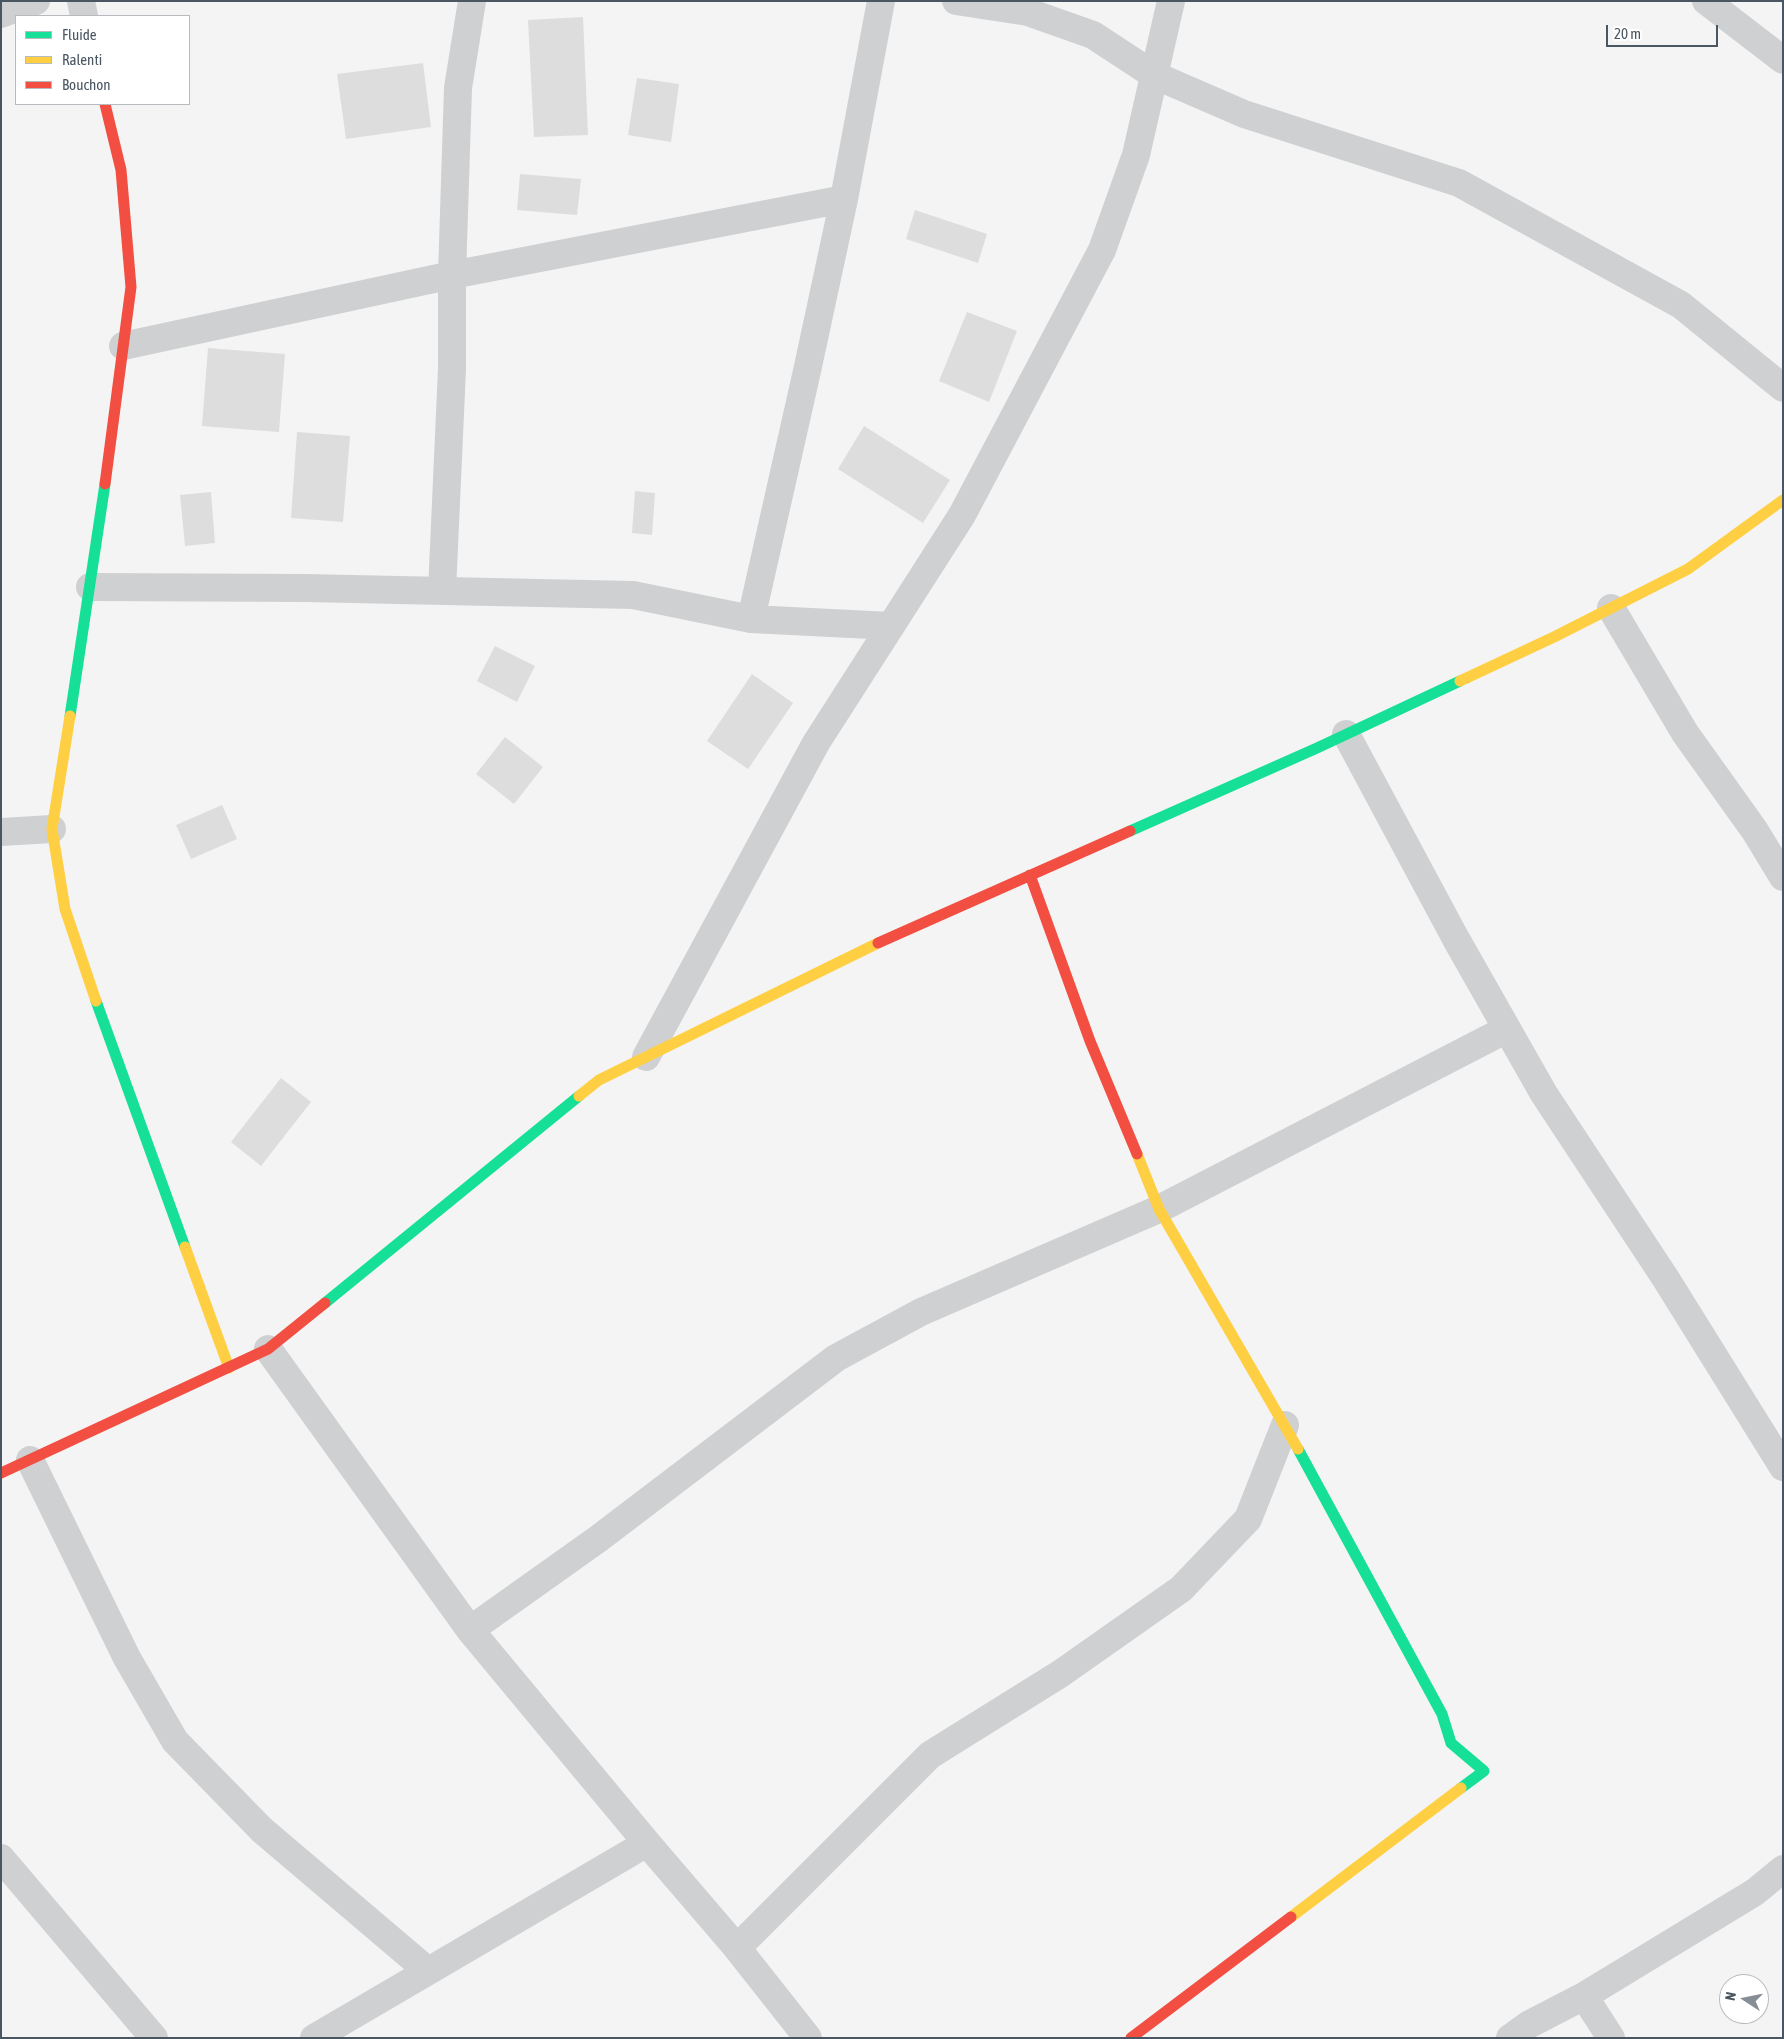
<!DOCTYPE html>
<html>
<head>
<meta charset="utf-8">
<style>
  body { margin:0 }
  #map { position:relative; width:1784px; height:2039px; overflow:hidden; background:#f4f4f4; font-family:"Asap Condensed",sans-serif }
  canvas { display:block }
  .frame { position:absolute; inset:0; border:2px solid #4a5661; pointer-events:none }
  .legend { position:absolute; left:15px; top:15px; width:175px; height:90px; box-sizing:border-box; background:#fff; border:1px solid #b7bbc0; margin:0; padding:6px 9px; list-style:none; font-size:15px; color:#4a5661 }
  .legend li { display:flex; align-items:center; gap:10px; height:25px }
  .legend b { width:25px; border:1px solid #b7bbc0 }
  .north { position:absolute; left:1719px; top:1974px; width:50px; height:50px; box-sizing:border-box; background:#fff; border:1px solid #b7bbc0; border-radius:50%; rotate:281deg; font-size:14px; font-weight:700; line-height:20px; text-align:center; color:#4a5661 }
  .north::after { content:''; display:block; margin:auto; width:18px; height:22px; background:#868d94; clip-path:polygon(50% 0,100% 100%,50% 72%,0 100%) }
  .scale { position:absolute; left:1606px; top:25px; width:112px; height:22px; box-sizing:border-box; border:2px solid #4a5661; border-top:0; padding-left:6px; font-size:15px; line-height:18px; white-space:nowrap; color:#4a5661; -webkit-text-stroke:4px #fff; paint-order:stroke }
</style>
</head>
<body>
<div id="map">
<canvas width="1784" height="2039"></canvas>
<div class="frame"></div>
<ul class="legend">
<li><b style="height:6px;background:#16e098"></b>Fluide</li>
<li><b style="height:6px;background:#ffcf43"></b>Ralenti</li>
<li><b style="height:6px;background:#f24e42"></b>Bouchon</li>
</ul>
<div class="north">N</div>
<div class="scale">20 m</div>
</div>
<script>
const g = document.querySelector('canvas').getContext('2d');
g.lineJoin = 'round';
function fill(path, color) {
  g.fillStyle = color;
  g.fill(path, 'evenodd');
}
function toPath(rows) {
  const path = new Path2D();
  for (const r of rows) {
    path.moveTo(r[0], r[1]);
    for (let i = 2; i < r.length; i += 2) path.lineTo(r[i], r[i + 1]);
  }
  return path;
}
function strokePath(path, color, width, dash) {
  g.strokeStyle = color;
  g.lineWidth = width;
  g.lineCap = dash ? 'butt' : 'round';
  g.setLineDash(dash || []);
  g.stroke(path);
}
fill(toPath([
  [583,17,588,135,534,137,528,20],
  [423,63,431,127,346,139,337,74],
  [637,78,679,84,671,142,628,135],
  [520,174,581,179,577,215,517,210],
  [915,210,987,234,978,263,906,239],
  [967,312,1017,331,989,402,939,381],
  [208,348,285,354,279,432,202,426],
  [864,426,950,480,923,523,838,469],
  [297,432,350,436,343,522,291,518],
  [635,491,655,493,652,535,632,533],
  [211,492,215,543,185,546,180,495],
  [495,646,535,666,517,702,477,681],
  [752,674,793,703,748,769,707,741],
  [505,737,543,767,514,804,476,774],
  [222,805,237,839,191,859,176,825],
  [281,1078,311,1102,261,1166,231,1142]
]), '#ddddde');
strokePath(toPath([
  [81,1,84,16],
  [956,1,1028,12,1093,35,1154,75,1244,114,1459,183,1681,305,1783,388],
  [1706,1,1783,60],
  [1,14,36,1],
  [123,346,452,275,844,199],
  [90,587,305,588,633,595,751,619,891,626],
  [442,591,452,369,452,275,458,88,472,1],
  [1611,608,1685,733,1755,831,1783,877],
  [751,619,807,371,844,199,881,1],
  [1346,734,1456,939,1544,1094,1666,1279,1783,1467],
  [1,832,52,829],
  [646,1057,816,743,962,515,1102,250,1136,155,1171,1],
  [268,1349,470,1630,647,1843,737,1948,808,2038],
  [30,1460,127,1658,175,1741,262,1830,428,1971],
  [470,1630,598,1539,836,1358,921,1312,1159,1209,1507,1029],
  [1,1858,154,2038],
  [737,1948,930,1755,1060,1674,1181,1589,1248,1519,1285,1425],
  [1584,1996,1611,2038],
  [314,2038,647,1843],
  [1510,2038,1528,2025,1584,1996,1755,1892,1783,1869]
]), '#ced0d2', 28);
strokePath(toPath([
  [70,716,105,484],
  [1130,831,1317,748,1460,681],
  [96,1001,185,1247],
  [325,1303,579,1096],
  [1298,1449,1442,1714,1451,1743,1484,1771,1461,1788]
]), '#16e098', 11);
strokePath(toPath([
  [1460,681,1554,637,1688,569,1783,500],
  [70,716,52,829,65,909,96,1001],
  [579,1096,599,1080,878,943],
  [1137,1154,1159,1209,1298,1449],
  [185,1247,229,1368],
  [1291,1917,1461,1788]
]), '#ffcf43', 11);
strokePath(toPath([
  [105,104,121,170,131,287,105,484],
  [1030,875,1090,1041,1137,1154],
  [878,943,1130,831],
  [1,1473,268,1349,325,1303],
  [1131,2038,1291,1917]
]), '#f24e42', 11);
</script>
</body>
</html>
